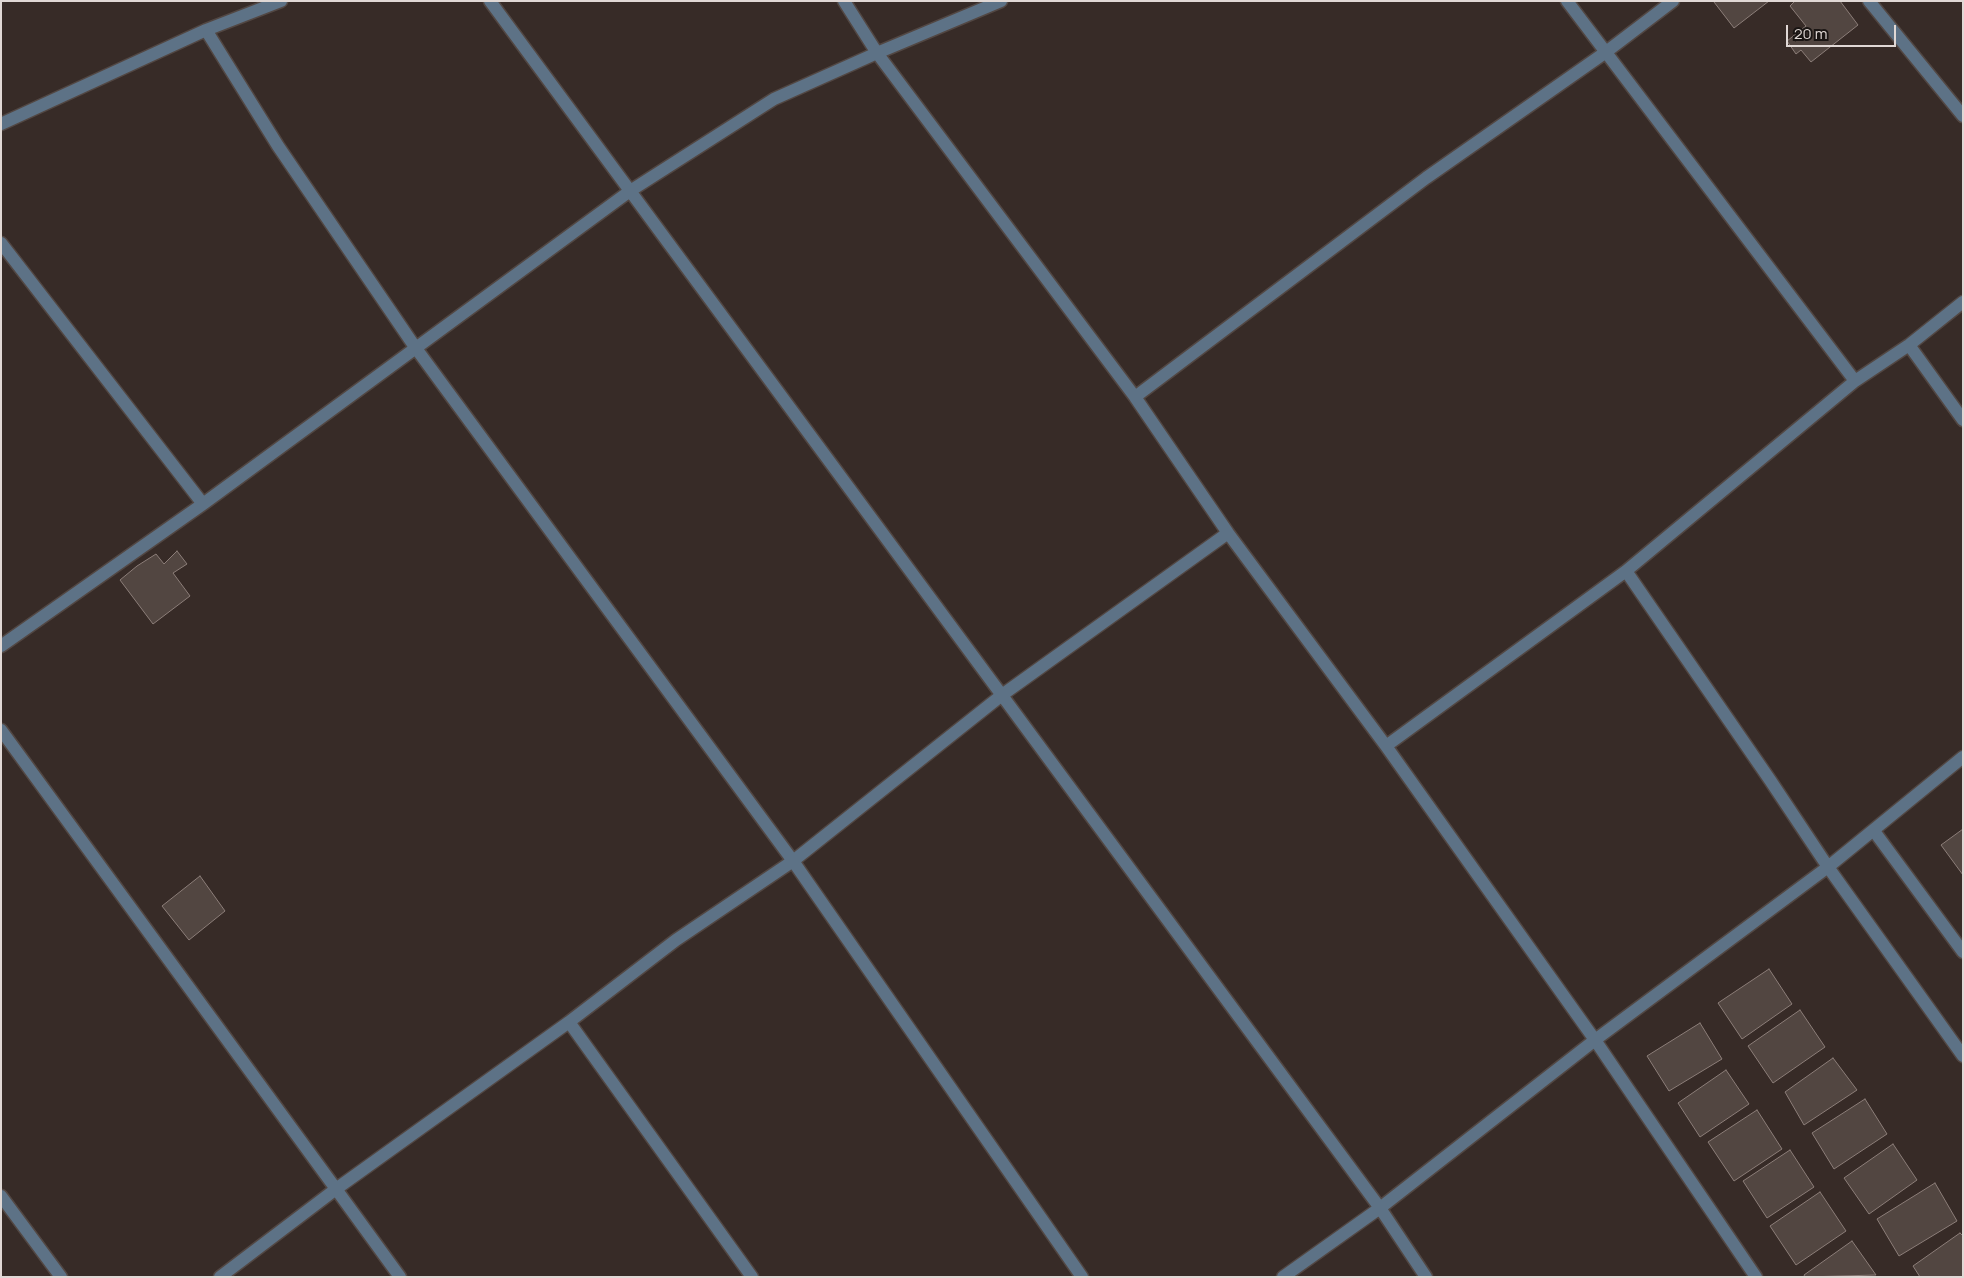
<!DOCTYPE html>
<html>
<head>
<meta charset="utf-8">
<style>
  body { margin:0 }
  #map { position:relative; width:1964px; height:1278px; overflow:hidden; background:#372b27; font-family:Manrope,sans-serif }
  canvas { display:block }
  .frame { position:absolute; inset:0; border:2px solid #e0d8d5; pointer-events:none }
  .scale { position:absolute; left:1786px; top:25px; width:110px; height:22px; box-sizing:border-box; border:2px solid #e0d8d5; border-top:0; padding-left:6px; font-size:15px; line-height:18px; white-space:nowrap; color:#e0d8d5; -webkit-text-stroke:4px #1a1513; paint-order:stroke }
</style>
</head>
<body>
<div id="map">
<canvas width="1964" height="1278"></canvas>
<div class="frame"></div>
<div class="scale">20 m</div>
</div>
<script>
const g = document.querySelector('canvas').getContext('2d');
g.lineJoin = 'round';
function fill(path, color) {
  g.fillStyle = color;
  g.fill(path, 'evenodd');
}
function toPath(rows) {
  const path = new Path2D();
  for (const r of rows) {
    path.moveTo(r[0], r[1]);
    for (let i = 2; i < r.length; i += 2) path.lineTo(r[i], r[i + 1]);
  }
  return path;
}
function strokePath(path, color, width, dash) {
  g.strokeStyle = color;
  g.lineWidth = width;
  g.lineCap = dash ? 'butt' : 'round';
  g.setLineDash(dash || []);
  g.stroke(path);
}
const building = toPath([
  [1715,1,1769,1,1734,28,1714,2,1715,1],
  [1795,1,1840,1,1858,25,1811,62,1801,50,1796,54,1787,41,1806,26,1790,6,1795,1],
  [177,551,187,564,173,573,190,596,153,624,120,580,137,566,156,554,164,564,177,551],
  [1963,829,1963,875,1941,845,1963,829],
  [200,876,225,911,189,940,162,906,200,876],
  [1769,969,1792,1004,1742,1039,1718,1003,1769,969],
  [1800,1010,1825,1047,1773,1083,1748,1046,1800,1010],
  [1700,1023,1722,1059,1669,1091,1647,1056,1700,1023],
  [1833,1058,1857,1090,1804,1125,1785,1092,1833,1058],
  [1726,1070,1749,1104,1700,1137,1678,1103,1726,1070],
  [1865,1099,1887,1134,1834,1169,1812,1133,1865,1099],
  [1757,1110,1782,1149,1734,1181,1708,1142,1757,1110],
  [1893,1144,1917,1180,1869,1214,1844,1178,1893,1144],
  [1790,1150,1814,1187,1767,1218,1743,1181,1790,1150],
  [1935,1183,1957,1221,1899,1256,1877,1219,1935,1183],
  [1820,1192,1846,1231,1796,1265,1770,1226,1820,1192],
  [1960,1233,1963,1236,1963,1277,1920,1277,1913,1266,1960,1233],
  [1852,1241,1876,1275,1805,1277,1804,1275,1852,1241]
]);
fill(building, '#524641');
strokePath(building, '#8c7e79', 1);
const minor = toPath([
  [490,1,1380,1208,1426,1277],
  [844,1,877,53,1001,1],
  [1567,1,1855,381],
  [1869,1,1963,116],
  [206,30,278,146,415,347,793,861,1082,1277],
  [1,124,206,30,281,1],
  [1,243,203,504],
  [1909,345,1963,420],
  [1135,397,1426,178,1606,52,1673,1],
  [1626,571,1770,780,1828,867,1963,1056],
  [1,646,203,504,630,191,774,99,877,53,1135,397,1228,533,1386,746,1595,1040,1756,1277],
  [1,730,336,1189,220,1277],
  [1386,746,1626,571,1855,381,1909,345,1963,302],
  [1874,831,1963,952],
  [569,1022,752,1277],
  [1,1196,61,1277],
  [400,1277,336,1189,569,1022,676,940,793,861,1002,695,1228,533],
  [1283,1277,1380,1208,1595,1040,1828,867,1963,757]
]);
strokePath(minor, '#524743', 15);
strokePath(minor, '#5d7286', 12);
</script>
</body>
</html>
